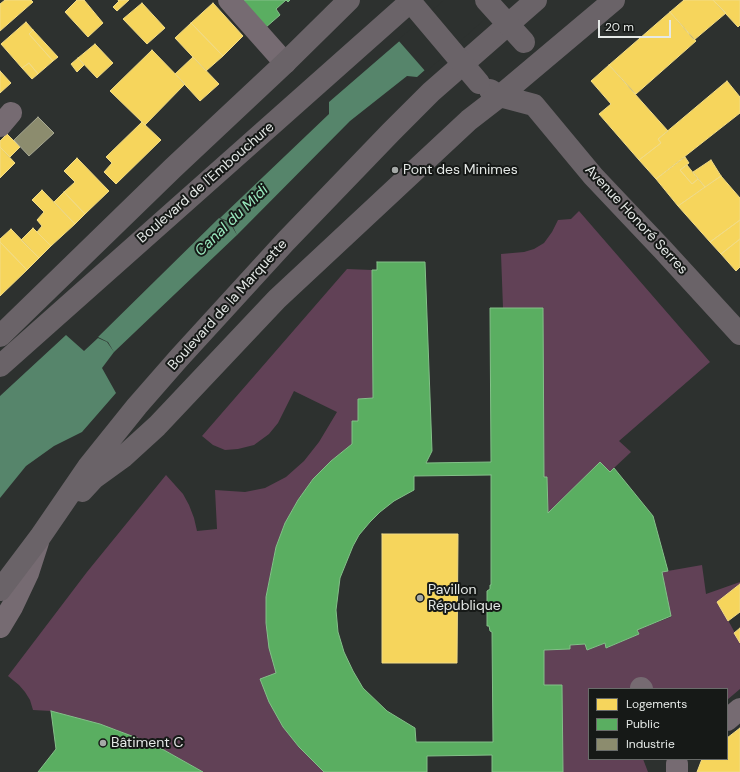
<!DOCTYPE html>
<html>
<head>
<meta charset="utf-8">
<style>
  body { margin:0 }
  #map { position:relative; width:740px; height:772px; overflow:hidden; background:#2d312f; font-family:"DM Sans",sans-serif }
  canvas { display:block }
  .legend { position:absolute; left:588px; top:688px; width:140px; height:72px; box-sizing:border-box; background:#161917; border:1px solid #696c6a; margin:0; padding:5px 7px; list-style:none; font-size:12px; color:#e5e9e7 }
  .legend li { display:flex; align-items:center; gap:8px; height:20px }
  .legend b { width:20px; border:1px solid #696c6a }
  .scale { position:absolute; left:598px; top:20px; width:73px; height:18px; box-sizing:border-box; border:2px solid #e5e9e7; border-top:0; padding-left:5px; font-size:12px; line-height:14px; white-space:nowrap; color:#e5e9e7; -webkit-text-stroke:3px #161917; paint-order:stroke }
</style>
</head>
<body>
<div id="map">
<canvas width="740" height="772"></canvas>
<ul class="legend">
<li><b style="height:11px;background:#f6d55c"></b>Logements</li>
<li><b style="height:11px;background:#5aae61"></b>Public</li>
<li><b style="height:11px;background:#8c8c6e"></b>Industrie</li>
</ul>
<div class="scale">20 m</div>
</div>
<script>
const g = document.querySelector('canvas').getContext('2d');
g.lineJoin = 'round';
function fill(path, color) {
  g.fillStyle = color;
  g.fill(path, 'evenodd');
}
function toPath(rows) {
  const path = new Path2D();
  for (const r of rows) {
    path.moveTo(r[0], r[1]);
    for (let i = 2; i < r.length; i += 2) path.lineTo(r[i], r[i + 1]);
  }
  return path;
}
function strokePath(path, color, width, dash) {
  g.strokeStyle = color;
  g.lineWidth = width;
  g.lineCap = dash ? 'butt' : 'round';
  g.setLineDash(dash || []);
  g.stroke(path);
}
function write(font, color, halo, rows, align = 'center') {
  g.font = font + ' "DM Sans",sans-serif';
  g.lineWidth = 4;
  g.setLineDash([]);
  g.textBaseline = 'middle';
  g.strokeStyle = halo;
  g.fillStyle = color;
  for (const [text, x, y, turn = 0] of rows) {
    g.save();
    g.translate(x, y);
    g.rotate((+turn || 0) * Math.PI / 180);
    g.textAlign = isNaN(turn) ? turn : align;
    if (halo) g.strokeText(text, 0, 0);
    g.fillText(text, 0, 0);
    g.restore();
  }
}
fill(toPath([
  [579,211,710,362,619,441,631,452,614,468,610,472,600,462,548,513,547,478,544,477,503,308,501,254,524,252,534,249,544,243,552,232,558,220,571,219],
  [347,269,372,270,373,398,358,399,358,421,352,421,352,444,331,461,313,479,298,500,285,523,276,547,266,597,266,623,276,673,283,727,299,747,324,772,203,772,164,750,117,730,51,711,33,710,30,700,25,692,19,685,8,676,87,572,166,475,183,494,189,505,194,518,197,531,217,529,215,490,245,492,265,488,286,477,304,461,319,442,337,412,294,391,278,423,269,434,254,445,238,449,225,450,213,445,202,436],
  [702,565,706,594,740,582,740,584,718,602,740,642,740,689,727,700,727,689,589,689,589,759,643,759,648,772,563,772,562,685,544,685,544,650,570,649,570,645,585,644,587,650,605,643,607,648,639,634,637,630,671,617,662,572]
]), '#614156');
fill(toPath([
  [447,0,504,0,417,77,407,76,350,121,237,235,114,352,102,368,116,393,82,432,54,446,26,466,0,498,0,396,66,335,84,351,98,338,107,342,114,352,108,342,98,337,219,218,230,223,237,235,231,222,220,218,329,114,329,102]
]), '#56856b');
fill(toPath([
  [444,0,506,0,426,72,398,40]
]), '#2d312f');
const homes = toPath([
  [5,0,31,0,33,2,0,31,0,4,5,0],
  [77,0,84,0,103,23,88,37,65,12,77,0],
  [118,0,129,0,117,11,113,7,119,1,118,0],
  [684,0,713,0,726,13,694,40,670,12,684,0],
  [713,0,740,0,740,25,738,27,713,0],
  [142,3,165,28,147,44,123,19,142,3],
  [213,3,243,36,223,56,191,23,213,3],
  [670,12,696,41,636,94,609,65,670,12],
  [26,22,33,30,29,34,53,61,38,74,29,63,22,68,1,44,26,22],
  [191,23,223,56,206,71,175,38,191,23],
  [33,30,58,57,53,61,29,34,33,30],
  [95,44,113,63,97,78,78,58,95,44],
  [152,50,185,84,145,125,110,91,152,50],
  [193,57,219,84,200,101,175,74,193,57],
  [78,58,84,65,77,72,71,64,78,58],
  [29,63,38,74,32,79,22,68,29,63],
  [609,65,668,131,658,139,661,143,639,160,599,114,611,104,591,81,609,65],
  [0,71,11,83,0,93,0,71],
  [727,81,740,97,740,113,656,179,639,160,661,143,658,139,727,81],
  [142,122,161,140,116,184,104,172,112,163,106,157,142,122],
  [7,134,20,147,10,157,0,147,0,141,7,134],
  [0,147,15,163,0,178,0,147],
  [685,157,689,163,680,170,692,184,698,179,705,187,678,206,656,179,685,157],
  [77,158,109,191,85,214,64,192,75,182,64,171,77,158],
  [711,160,721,176,705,187,693,172,711,160],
  [687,165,698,179,692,184,680,170,687,165],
  [721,176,740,198,740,220,710,242,678,206,721,176],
  [42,190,75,224,51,246,37,232,42,226,37,220,44,212,32,200,42,190],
  [64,192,85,214,75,224,54,202,64,192],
  [740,220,740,239,721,254,710,242,740,220],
  [33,228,51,246,39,258,21,240,33,228],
  [11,229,39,258,27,270,0,242,0,239,11,229],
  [740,239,740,267,736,271,721,254,740,239],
  [0,242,27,270,0,296,0,242],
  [382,534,458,534,457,663,382,663,382,534],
  [740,584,740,612,728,621,717,602,740,584],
  [740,628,740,643,734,633,740,628],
  [740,728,740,772,697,772,702,759,727,759,727,738,740,728]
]);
fill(homes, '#f6d55c');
strokePath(homes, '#f1db86', 1);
const public = toPath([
  [241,0,290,0,288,2,286,0,276,9,280,15,265,28,241,0],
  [377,262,425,262,432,451,426,463,491,462,490,308,543,308,544,477,547,477,548,513,600,462,610,472,614,468,653,516,668,571,662,572,671,616,637,630,639,634,606,648,605,643,587,650,585,644,570,645,570,649,544,650,544,685,562,685,563,772,492,772,492,755,427,756,427,772,324,772,299,747,283,727,269,702,260,679,276,673,269,648,266,623,266,597,276,547,285,523,298,500,313,479,331,461,352,444,352,421,358,421,358,399,373,398,372,270,377,270,377,262],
  [491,475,491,585,490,585,490,589,487,591,487,626,489,626,490,631,492,632,493,742,416,742,415,728,387,711,363,688,353,671,344,652,338,632,336,610,340,578,353,546,359,535,370,522,380,512,394,501,414,490,414,476,491,475],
  [51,711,100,724,137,738,164,750,203,772,38,772,56,749,51,711]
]);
fill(public, '#5aae61');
strokePath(public, '#84c089', 1);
const industry = toPath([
  [38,117,54,133,29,156,14,140,38,117]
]);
fill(industry, '#8c8c6e');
strokePath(industry, '#a7a892', 1);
strokePath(toPath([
  [229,0,285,63],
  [0,126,11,113],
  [0,627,12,607,28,573,38,542],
  [641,688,642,689],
  [727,720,740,709],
  [677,772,677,764]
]), '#766b72', 22);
strokePath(toPath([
  [490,90,500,96,534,105,593,176,663,250,740,334],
  [0,336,173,168,285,63,349,0],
  [0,366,412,0],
  [82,491,94,478,123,457,157,426,277,299,469,120,500,96,614,0],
  [0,590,40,537,88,467,137,406,179,358,286,241,391,132,431,92,536,0]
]), '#6a6368', 22);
strokePath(toPath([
  [409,0,479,83],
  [486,0,524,42]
]), '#6a6368', 22);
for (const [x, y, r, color] of [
  [395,170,4,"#a5a9a7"],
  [420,598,4,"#a5a9a7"],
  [103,743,4,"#a5a9a7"]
]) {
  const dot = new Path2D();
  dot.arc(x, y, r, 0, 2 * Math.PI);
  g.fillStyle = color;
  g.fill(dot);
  strokePath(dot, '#161917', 1.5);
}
write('14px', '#e5e9e7', '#161917', [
  ["Pont des Minimes",403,170],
  ["Pavillon",428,590],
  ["République",428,606],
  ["Bâtiment C",111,743]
], 'left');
write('14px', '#e5e9e7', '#161917', [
  ["Boulevard de l'Embouchure",206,183,-41],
  ["Avenue Honoré Serres",636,220,47],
  ["Boulevard de la Marquette",228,305,-48]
]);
write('italic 15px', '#99e9be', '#161917', [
  ["Canal du Midi",232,221,-44]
]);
</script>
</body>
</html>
